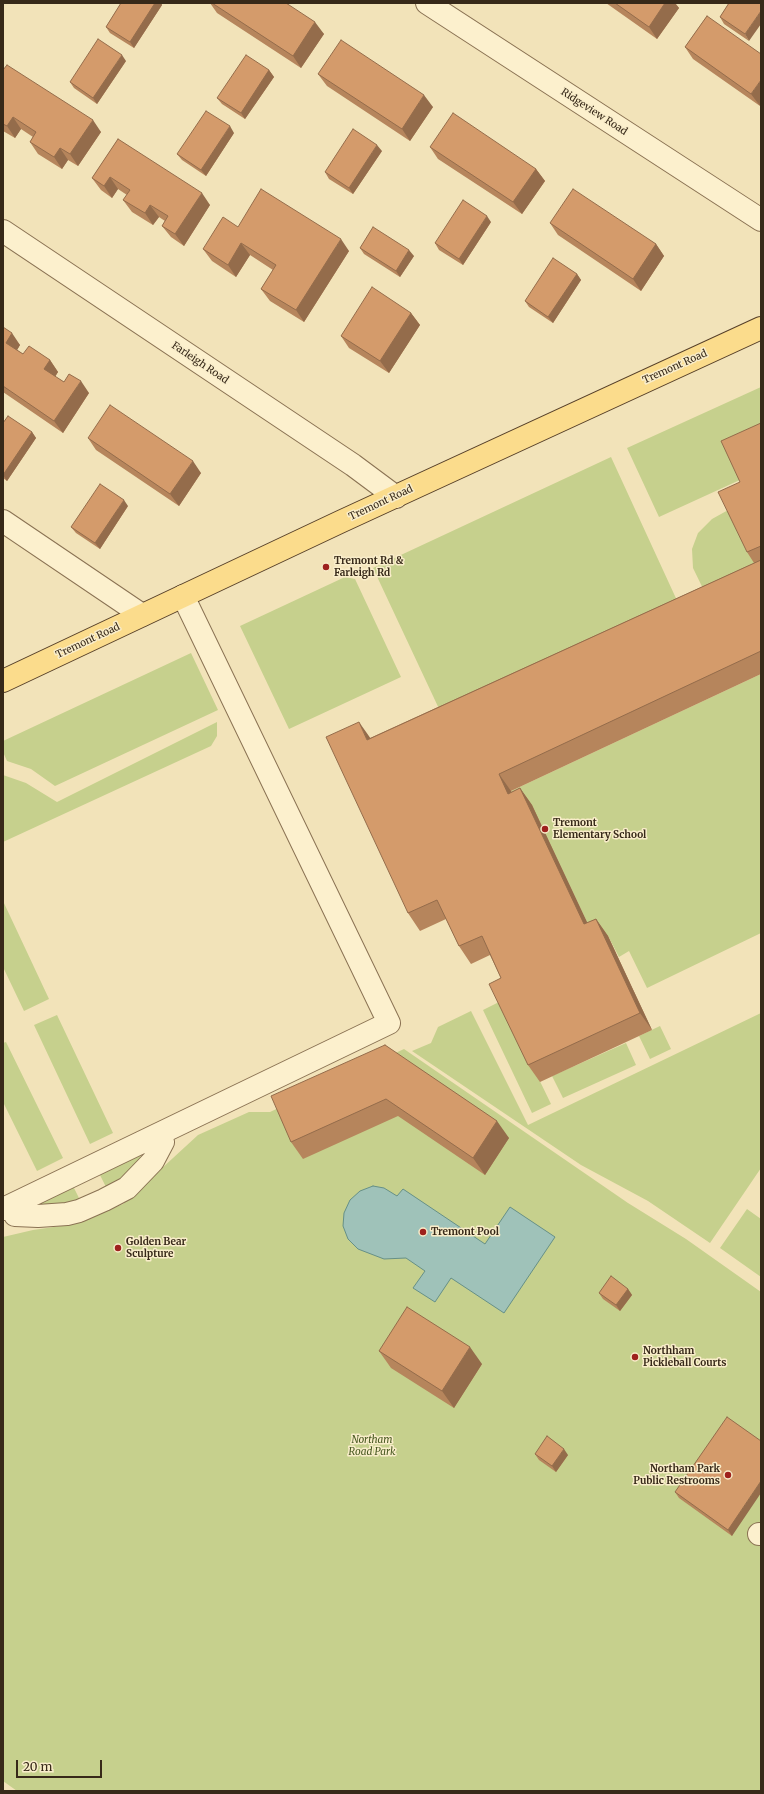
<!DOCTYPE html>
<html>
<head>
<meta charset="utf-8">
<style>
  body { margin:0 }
  #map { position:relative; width:764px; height:1794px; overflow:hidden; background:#f2e3b9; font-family:Merriweather,serif }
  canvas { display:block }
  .frame { position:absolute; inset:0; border:4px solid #372919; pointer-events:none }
  .scale { position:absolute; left:16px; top:1760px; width:86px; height:18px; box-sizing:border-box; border:2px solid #372919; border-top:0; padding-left:5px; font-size:12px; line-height:14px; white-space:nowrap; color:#372919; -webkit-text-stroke:3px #f9edca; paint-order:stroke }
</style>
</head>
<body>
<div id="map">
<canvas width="764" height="1794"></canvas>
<div class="frame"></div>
<div class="scale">20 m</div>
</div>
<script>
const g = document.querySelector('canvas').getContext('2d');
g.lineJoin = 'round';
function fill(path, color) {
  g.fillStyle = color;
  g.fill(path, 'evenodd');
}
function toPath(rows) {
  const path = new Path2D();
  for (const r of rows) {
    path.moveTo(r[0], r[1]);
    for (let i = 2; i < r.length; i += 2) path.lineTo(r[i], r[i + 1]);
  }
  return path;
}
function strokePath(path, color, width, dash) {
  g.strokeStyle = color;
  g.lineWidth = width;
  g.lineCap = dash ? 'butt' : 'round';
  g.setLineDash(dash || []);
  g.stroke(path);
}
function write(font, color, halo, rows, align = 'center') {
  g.font = font + ' Merriweather,serif';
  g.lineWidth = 3;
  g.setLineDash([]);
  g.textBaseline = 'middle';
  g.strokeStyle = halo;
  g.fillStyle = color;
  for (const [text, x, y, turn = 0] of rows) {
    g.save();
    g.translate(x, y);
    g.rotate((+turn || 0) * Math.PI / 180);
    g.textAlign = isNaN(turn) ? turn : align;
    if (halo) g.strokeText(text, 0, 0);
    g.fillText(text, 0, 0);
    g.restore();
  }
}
fill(toPath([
  [761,387,761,446,742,479,659,517,627,448],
  [611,457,680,607,441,713,373,568],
  [730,509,758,569,711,605,693,568,692,549,698,533,712,519],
  [345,577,355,579,401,677,289,729,240,626],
  [191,653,218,710,55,786,31,769,7,761,3,752,3,741],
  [761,674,761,933,647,988,629,951,619,957,608,936,596,941,532,806,520,811,511,791],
  [217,722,217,736,211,746,3,842,3,775,26,783,57,802],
  [3,901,49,999,24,1011,3,967],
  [501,1001,551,1104,532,1113,483,1010],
  [471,1011,528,1125,761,1013,761,1168,710,1243,648,1201,581,1165,412,1051,431,1043,438,1027],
  [57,1015,113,1133,90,1144,34,1025],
  [660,1026,671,1049,650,1059,639,1036],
  [6,1042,63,1158,37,1171,3,1102,3,1043],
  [626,1043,636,1065,563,1098,552,1076],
  [404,1049,628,1203,686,1239,761,1292,761,1791,17,1791,3,1781,3,1237,33,1230,75,1224,123,1204,198,1135,249,1112,270,1112],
  [139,1154,141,1156,138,1163,125,1176,106,1187,99,1173],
  [73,1186,80,1200,62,1205,32,1206],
  [747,1209,761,1219,761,1277,720,1248]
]), '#c6d08d');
const water = toPath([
  [373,1186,384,1188,397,1196,403,1189,485,1244,510,1207,555,1237,504,1313,451,1278,435,1302,413,1288,425,1271,406,1258,384,1259,358,1249,348,1239,343,1226,344,1213,350,1200,360,1191,373,1186]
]);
fill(water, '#9fc2b9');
strokePath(water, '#669087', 1);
const minor = toPath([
  [427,3,761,220],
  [3,231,353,465,396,497],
  [3,521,142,615],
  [11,1206,15,1215,38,1216,67,1214,79,1211,104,1200,127,1188,153,1161,163,1142,159,1134],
  [3,1209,389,1023,183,596],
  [759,1534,761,1534]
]);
const major = toPath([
  [3,681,340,522,761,328]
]);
strokePath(minor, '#8a7253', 24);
strokePath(major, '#563f28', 24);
strokePath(minor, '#fcf0cd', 22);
strokePath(major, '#fbdc8c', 22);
fill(toPath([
  [121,3,161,3,162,5,134,48,110,33,106,27],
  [210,3,286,3,324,34,301,68,217,13],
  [606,3,675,3,679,8,657,39],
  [729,3,749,41,724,24,720,17],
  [707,16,760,106,693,59,685,47],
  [126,61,97,104,74,88,70,82],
  [3,70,101,132,78,166,68,160,62,169,38,154,30,142,33,137,21,129,15,138,3,131],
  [269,70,274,77,245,119,222,104,217,98],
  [318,74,433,107,410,141,327,86],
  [234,133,206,176,182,160,177,154],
  [118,139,210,205,184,246,171,237,162,226,165,221,159,217,153,225,132,212,123,200,127,195,118,189,112,198,101,190,92,178],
  [430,147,536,169,545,181,522,214,438,159],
  [382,151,353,194,329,179,325,172],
  [491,222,463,265,439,250,435,243],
  [550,223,656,244,664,256,641,291,558,235],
  [238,227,349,251,304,322,270,301,261,289,273,270,250,255,236,277,212,261,203,249],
  [360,248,414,256,400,277,364,254],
  [577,274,581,280,553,323,529,307,525,301],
  [411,313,420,325,389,373,349,348,341,336],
  [3,327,20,345,17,350,23,354,50,360,58,372,55,377,64,382,89,393,63,433,3,392],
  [3,423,32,432,36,438,7,481,3,478],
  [761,423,761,674,511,791,511,792,520,788,532,805,587,923,596,919,608,936,652,1030,540,1082,528,1065,501,978,490,955,471,964,459,946,446,919,420,931,408,913,370,738,754,563,747,552,740,482],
  [88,438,201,473,179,506,96,450],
  [128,506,100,549,76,533,71,527],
  [385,1045,509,1138,485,1175,398,1116,303,1159,291,1142],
  [628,1289,632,1295,620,1311,603,1299,599,1293],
  [379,1351,482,1364,454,1408,391,1368],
  [761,1441,732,1536,679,1498,675,1492],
  [535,1454,568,1455,556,1472,539,1460]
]), '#b6855c');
fill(toPath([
  [155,3,161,3,162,5,134,48,130,42],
  [665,3,675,3,679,8,657,39,649,27],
  [761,11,761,24,749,41,745,34],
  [315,22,324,34,301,68,293,56],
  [122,55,126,61,97,104,93,98],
  [269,70,274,77,245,119,241,113],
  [761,80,761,104,760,106,751,94],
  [424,95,433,107,410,141,402,129],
  [13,117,21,129,15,138,7,126],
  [93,120,101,132,78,166,70,154],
  [230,126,234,133,206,176,201,170],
  [377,145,382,151,353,194,349,188],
  [60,148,68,160,62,169,54,157],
  [536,169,545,181,522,214,513,202],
  [110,177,118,189,112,198,104,186],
  [202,193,210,205,184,246,175,234],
  [150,205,159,217,153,225,145,213],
  [487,216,491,222,463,265,459,259],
  [341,239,349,251,304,322,296,310],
  [241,243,250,255,236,277,228,265],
  [656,244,664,256,641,291,633,279],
  [409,250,414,256,400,277,396,271],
  [577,274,581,280,553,323,548,317],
  [411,313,420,325,389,373,380,361],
  [12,333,20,345,14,355,6,343],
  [50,360,58,372,52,381,44,369],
  [81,381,89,393,63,433,54,421],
  [32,432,36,438,7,481,3,475],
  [193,461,201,473,179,506,170,494],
  [124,500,128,506,100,549,95,543],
  [359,722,371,739,367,740],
  [499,774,511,791,520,811,508,794],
  [520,788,532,805,596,941,584,924],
  [596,919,608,936,652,1030,640,1013],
  [497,1121,509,1138,485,1175,473,1158],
  [628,1289,632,1295,620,1311,616,1305],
  [470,1347,482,1364,454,1408,442,1391],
  [564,1449,568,1455,556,1472,552,1466],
  [761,1481,761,1493,732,1536,728,1530]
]), '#946c4b');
const building = toPath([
  [121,3,155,3,130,42,106,27,121,3],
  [212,3,286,3,315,22,293,56,212,3],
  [615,3,665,3,649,27,615,3],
  [729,3,761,3,761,11,745,34,720,17,729,3],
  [707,16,761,54,761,80,751,94,685,47,707,16],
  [98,39,122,55,93,98,70,82,98,39],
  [341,40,424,95,402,129,318,74,341,40],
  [246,55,269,70,241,113,217,98,246,55],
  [7,65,93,120,70,154,60,148,54,157,30,142,36,132,13,117,7,126,3,124,3,70,7,65],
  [206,111,230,126,201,170,177,154,206,111],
  [453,113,536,169,513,202,430,147,453,113],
  [353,129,377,145,349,188,325,172,353,129],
  [118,139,202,193,175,234,162,226,168,216,150,205,145,213,123,200,130,190,110,177,104,186,92,178,118,139],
  [261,189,341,239,296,310,261,289,276,265,241,243,228,265,203,249,223,217,238,227,261,189],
  [573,189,656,244,633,279,550,223,573,189],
  [463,200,487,216,459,259,435,243,463,200],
  [373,227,409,250,396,271,360,248,373,227],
  [553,258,577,274,548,317,525,301,553,258],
  [372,287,411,313,380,361,341,336,372,287],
  [3,327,12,333,6,343,23,354,29,346,50,360,44,369,64,382,69,374,81,381,54,421,3,386,3,327],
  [110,405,193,461,170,494,88,438,110,405],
  [8,416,32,432,3,475,3,423,8,416],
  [761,423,761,546,747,552,718,492,740,482,721,441,761,423],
  [100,484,124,500,95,543,71,527,100,484],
  [761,560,761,651,499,774,508,794,520,788,584,924,596,919,640,1013,528,1065,489,984,501,978,482,936,459,946,437,900,408,913,326,737,359,722,367,740,761,560],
  [385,1045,497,1121,473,1158,386,1099,291,1142,271,1096,385,1045],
  [611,1276,628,1289,616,1305,599,1293,611,1276],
  [407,1307,470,1347,442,1391,379,1351,407,1307],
  [727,1417,761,1441,761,1481,728,1530,675,1492,727,1417],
  [547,1436,564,1449,552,1466,535,1454,547,1436]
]);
fill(building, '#d49b6b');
strokePath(building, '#946c4b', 1);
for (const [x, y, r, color] of [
  [326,567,4,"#9e211d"],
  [545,829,4,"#9e211d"],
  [423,1232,4,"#9e211d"],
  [118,1248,4,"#9e211d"],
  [635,1357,4,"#9e211d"],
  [728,1475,4,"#9e211d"]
]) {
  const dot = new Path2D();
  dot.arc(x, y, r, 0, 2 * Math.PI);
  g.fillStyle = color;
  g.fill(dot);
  strokePath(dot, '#f9edca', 1.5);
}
write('10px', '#372919', '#f9edca', [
  ["Ridgeview Road",594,112,33],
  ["Farleigh Road",200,363,34],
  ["Tremont Road",675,367,-24],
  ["Tremont Road",381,503,-25],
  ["Tremont Road",88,641,-25]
]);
write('bold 10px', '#372919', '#f9edca', [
  ["Tremont Rd &",334,561],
  ["Farleigh Rd",334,573],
  ["Tremont",553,823],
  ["Elementary School",553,835],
  ["Tremont Pool",431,1232],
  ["Golden Bear",126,1242],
  ["Sculpture",126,1254],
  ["Northham",643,1351],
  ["Pickleball Courts",643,1363],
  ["Northam Park",720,1469,"right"],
  ["Public Restrooms",720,1481,"right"]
], 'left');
write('italic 10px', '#45561e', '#f9edca', [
  ["Northam",372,1440],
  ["Road Park",372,1452]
]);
</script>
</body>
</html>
